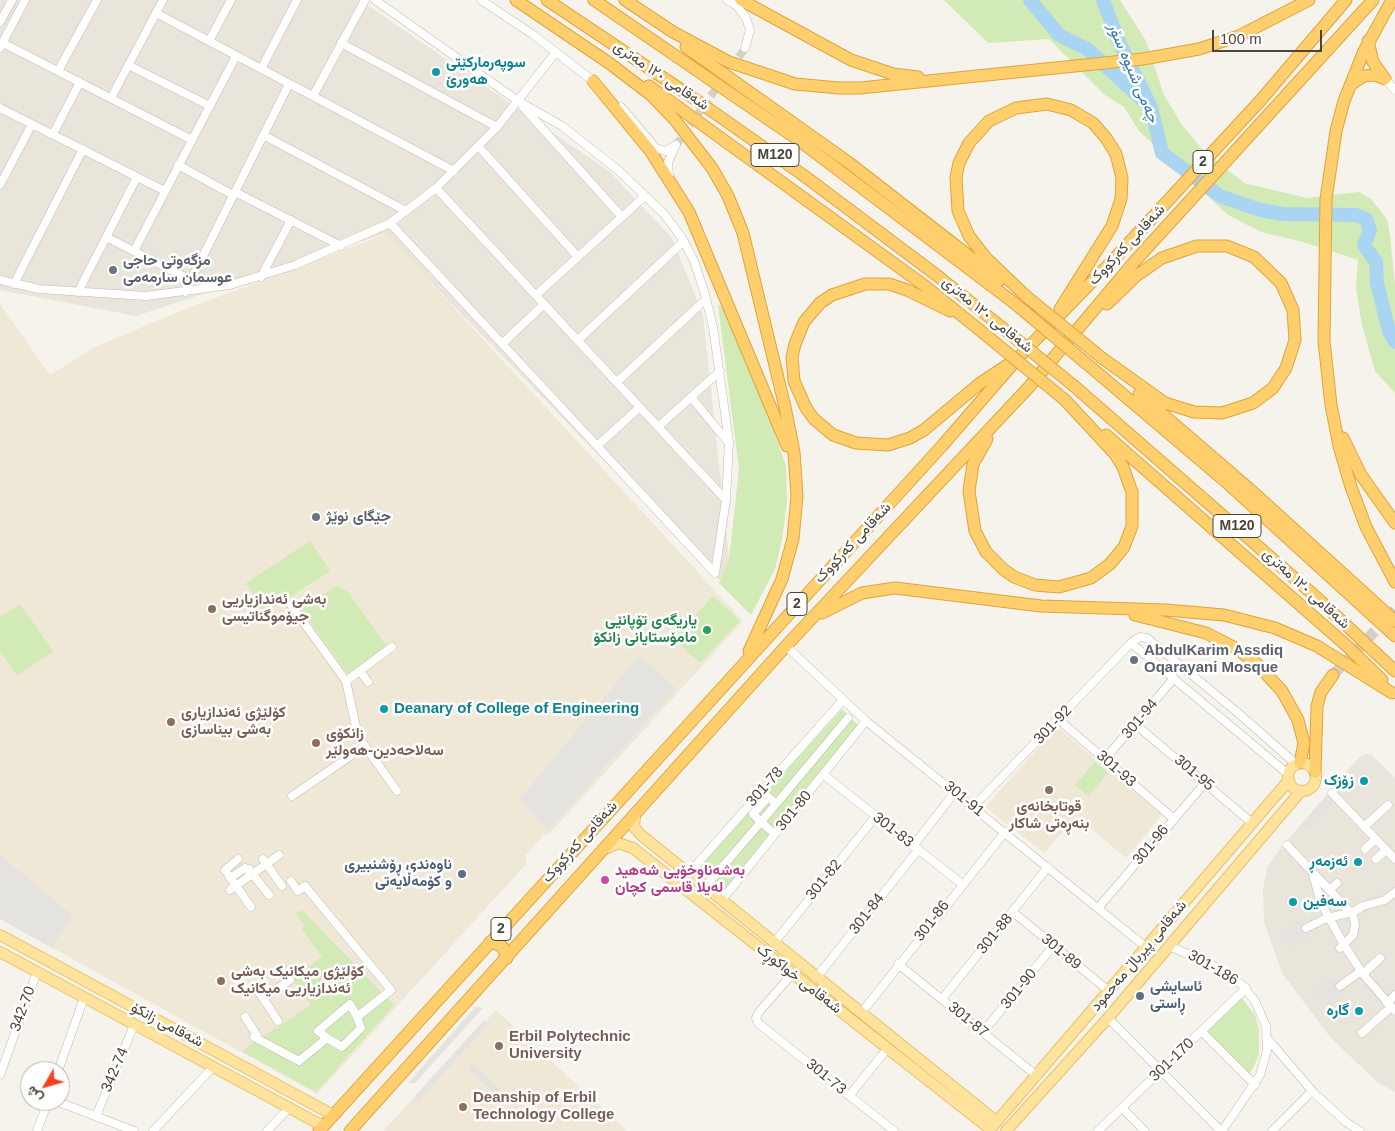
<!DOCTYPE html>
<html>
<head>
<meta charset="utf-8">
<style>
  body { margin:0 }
  #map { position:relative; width:1395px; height:1131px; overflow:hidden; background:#f6f3ec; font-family:Helvetica,Vazirmatn,sans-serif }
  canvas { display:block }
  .north { position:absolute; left:20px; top:1061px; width:50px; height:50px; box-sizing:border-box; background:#fff; border:1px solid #b7b4b0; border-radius:50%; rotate:232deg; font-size:14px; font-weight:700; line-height:20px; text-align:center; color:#4b4439 }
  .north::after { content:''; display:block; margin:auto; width:18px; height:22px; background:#fc3f1d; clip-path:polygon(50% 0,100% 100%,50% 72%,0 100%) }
  .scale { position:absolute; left:1212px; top:30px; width:110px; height:22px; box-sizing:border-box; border:2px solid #4b4439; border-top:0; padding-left:6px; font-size:15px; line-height:18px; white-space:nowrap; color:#4b4439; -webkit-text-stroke:4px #fff; paint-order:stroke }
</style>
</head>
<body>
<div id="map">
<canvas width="1395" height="1131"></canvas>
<div class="north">ش</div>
<div class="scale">100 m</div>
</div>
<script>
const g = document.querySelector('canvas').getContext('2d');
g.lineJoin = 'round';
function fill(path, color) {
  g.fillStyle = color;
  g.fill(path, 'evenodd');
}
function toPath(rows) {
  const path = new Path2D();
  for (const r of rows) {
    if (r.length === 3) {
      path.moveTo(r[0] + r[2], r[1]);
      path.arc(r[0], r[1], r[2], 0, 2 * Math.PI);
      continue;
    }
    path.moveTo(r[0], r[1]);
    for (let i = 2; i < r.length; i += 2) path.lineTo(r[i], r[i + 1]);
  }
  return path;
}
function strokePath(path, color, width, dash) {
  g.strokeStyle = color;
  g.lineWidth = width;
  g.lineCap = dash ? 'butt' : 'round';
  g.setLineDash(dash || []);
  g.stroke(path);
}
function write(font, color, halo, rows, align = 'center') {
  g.font = font + ' Helvetica,Vazirmatn,sans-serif';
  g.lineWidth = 5;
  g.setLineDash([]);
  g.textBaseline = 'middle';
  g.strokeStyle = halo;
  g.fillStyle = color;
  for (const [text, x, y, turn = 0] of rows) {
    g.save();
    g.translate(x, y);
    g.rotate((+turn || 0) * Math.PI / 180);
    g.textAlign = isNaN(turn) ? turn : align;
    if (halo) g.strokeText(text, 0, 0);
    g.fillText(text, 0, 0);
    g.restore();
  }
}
fill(toPath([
  [0,0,360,0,610,172,672,238,703,315,733,594,384,234,136,316,0,290],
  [1364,754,1371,754,1395,778,1395,1092,1377,1082,1330,1037,1282,973,1264,922,1263,889,1267,868,1279,850,1360,756]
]), '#eae5da');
fill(toPath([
  [386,234,743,621,551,832,542,837,525,856,527,863,317,1094,0,919,0,304,50,375,95,347,178,312],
  [1057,727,1162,815,1126,858,1076,816,1044,853,985,807],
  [496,1010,627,1131,383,1131]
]), '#efe8d6');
fill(toPath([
  [944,0,1120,0,1146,41,1164,95,1182,125,1204,151,1244,183,1307,198,1359,192,1371,199,1387,219,1390,236,1395,284,1395,393,1375,371,1362,325,1356,289,1358,260,1303,242,1261,232,1228,215,1139,131,1124,107,1105,95,1049,39,988,43],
  [718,305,724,307,770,420,786,466,787,501,782,539,775,569,751,615,719,583,729,560,739,469],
  [310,541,330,571,265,613,246,583],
  [337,586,348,592,387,647,349,675,301,609],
  [713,596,740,621,700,663,674,639],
  [20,604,53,651,17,676,0,651,0,617],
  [842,709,858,725,725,890,698,868],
  [1095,762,1108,773,1088,796,1075,785],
  [302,910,394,1005,316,1092,242,1051,311,1005,293,979,322,957,302,929,304,925,296,914],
  [1241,997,1255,1015,1259,1030,1259,1054,1254,1066,1249,1074,1207,1032]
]), '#d2eab5');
fill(toPath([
  [639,656,676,688,548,830,520,799],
  [1327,796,1333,801,1307,830,1302,826],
  [0,855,72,915,52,948,0,919],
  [1302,920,1310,937,1289,947,1281,931],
  [1333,978,1345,993,1327,1006,1315,990],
  [475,1007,483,1008,415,1083,408,1083],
  [484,1020,488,1024,419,1101,414,1097],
  [473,1064,502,1091,497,1096,468,1069]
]), '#e5e3e0');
strokePath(toPath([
  [1030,0,1059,35,1087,49,1145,102],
  [1103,0,1118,40,1151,107,1162,153,1220,196,1260,210,1283,214,1356,215,1366,219,1370,230,1364,245,1376,262,1377,283,1389,331,1395,342]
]), '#a9d4f2', 14);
strokePath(toPath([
  [676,145,745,48]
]), '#d4d0c8', 8, [8, 4]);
strokePath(toPath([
  [1333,675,1395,610]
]), '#d4d0c8', 11, [11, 5.5]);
const minor = toPath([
  [375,0,518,101,562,126,618,170,665,215,682,238,694,261,704,291,713,327,729,442,726,500,715,573],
  [481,0,535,36,597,84],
  [727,0,737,6,746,18,750,30,745,48],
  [156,13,454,171],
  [0,22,12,0],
  [209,41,231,0],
  [3,43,192,140],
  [341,43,497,127],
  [0,48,25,0],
  [128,65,210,106],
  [261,69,297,0],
  [58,71,97,0],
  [1385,79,1395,90],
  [313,96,365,0],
  [111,98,163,0],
  [523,107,622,217],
  [621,107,656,148,665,151,676,145],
  [0,108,165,191],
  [53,134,80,82],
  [263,135,406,211],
  [479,147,578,257],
  [178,165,233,195],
  [669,176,668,162,675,147],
  [0,185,32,124],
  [436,188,726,500],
  [235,192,341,246],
  [390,223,715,573],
  [106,237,191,280],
  [134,251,236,56],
  [261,277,291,220],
  [0,280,39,289,146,296,230,285,295,265,390,223,436,188,497,127,556,52],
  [14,284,83,149],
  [78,292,137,177],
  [185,292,289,84],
  [536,295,645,196],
  [578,340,684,241],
  [502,344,544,304],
  [617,382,706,299],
  [691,397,728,442],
  [658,427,720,371],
  [597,446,640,407],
  [291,605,346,681,358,736,365,746,292,796],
  [1131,643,1288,774],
  [786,646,866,721,1147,948],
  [360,671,368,682],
  [346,681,392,647],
  [1059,720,1174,819],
  [1135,724,1252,823],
  [365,746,397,791],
  [1105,759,1174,678],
  [824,775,962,884],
  [1332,793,1395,859],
  [776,804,768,797,753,814,761,822,848,718],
  [974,806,1133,641,1140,637,1147,638,1237,712,1296,764],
  [1364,827,1388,805],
  [1287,845,1353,915,1355,925,1353,935,1340,948],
  [913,846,955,792],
  [1365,849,1376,839],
  [238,859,225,870,251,907],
  [263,859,282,886],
  [1376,859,1386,850],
  [1312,871,1321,903,1344,945,1363,974,1395,1011],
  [688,874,843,700],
  [230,878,245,868,247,870,249,869,269,895],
  [705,887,761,822,775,834],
  [230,890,279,855],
  [1330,890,1337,883],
  [721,901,866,721],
  [1098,908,1205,783],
  [1013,912,1110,992],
  [1306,928,1327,918,1353,912,1363,906,1385,900,1395,892],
  [774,943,875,817],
  [1169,946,1211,964,1241,984,1255,1001,1266,1026,1267,1051,1260,1075,1222,1131],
  [898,964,1037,1076],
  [792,974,759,1012,756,1018,758,1023,894,1131],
  [1363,974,1380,958],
  [816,978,918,850],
  [254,986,263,998],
  [1340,986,1361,971],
  [942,999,1048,867],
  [1387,1003,1395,995],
  [862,1012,1005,832],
  [245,1017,257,1035],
  [1108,1018,1221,1131],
  [278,1021,263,998,290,980],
  [1201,1031,1255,1085],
  [983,1032,1054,945],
  [1362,1033,1391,1007],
  [254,1037,299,1061,327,1038,342,1047,361,1028,357,1017,391,990,305,886,298,891,291,881],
  [327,1038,318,1031,350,1004,357,1017],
  [1267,1038,1314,1093,1346,1122,1360,1131],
  [58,1071,84,998],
  [0,1075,37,972],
  [849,1096,887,1049],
  [56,1101,134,1131],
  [1122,1108,1145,1131],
  [96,1116,134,1025],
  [37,1131,48,1101],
  [153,1131,213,1067],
  [267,1131,289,1108],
  [1098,1131,1246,988],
  [1272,1131,1312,1091]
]);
const major = toPath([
  [1302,777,14],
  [635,816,634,827,641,835,997,1122],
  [605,849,618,843,633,848,990,1129],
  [0,935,333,1115],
  [0,952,323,1126],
  [992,1127,1289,780],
  [1006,1131,1108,1018,1301,791]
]);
const highway = toPath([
  [516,0,609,63,651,95,675,120,712,168,728,196,743,233,785,407,794,452,797,496,793,539,782,579,749,651],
  [547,0,689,95,803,175,939,277,994,321],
  [594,0,800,141,1013,302],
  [625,0,673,32,729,62,795,84,839,88,860,88,1143,59,1199,49,1239,36,1309,0],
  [741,0,851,60,893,74,918,77],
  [1392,0,1364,51,1344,101,1336,131,1326,199,1324,341,1331,405,1339,446,1351,487,1366,527,1395,582],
  [1368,41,1373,62,1385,79],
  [686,47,848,162,1000,280],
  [593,81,651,152,689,212,787,446],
  [1350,85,1364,76,1375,75,1385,79],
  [649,86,925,286,987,336],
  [1027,297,986,258,969,236,958,211,956,177,959,163,969,143,989,121,1016,108,1047,104,1071,110,1093,123,1106,138,1116,154,1122,178,1121,199,1112,226,1060,309],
  [950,311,907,290,889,284,865,284,832,295,820,303,804,322,795,344,792,357,794,381,806,408,814,419,833,435,856,443,888,445,910,438,924,430,979,384,1009,364],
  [1102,358,1165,403,1194,412,1222,413,1253,403,1273,388,1286,368,1295,340,1293,310,1281,283,1254,257,1227,246,1197,246,1162,258,1136,276,1107,304],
  [1093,369,1225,481,1395,636],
  [1074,386,1316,597,1395,671],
  [1139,394,1253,492,1395,621],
  [1106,435,1347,646,1382,680],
  [1343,438,1361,475,1395,523],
  [987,439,973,464,969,491,975,531,986,552,1003,569,1014,577,1035,585,1059,587,1091,578,1110,564,1124,547,1132,526,1132,492,1123,467,1115,454,1065,400],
  [822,613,862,593,895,588,1041,606,1166,610,1224,615,1275,628,1317,646,1392,693],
  [1135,615,1206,633,1237,649,1257,664,1282,691,1298,720,1304,743,1300,763],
  [1315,772,1317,706,1321,692,1333,675],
  [490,942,502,946,507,958],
  [319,1131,941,447,1019,357,1114,259,1260,101,1346,0],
  [350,1131,786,646,1029,387,1135,261,1373,0]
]);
strokePath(minor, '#c2bbae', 9);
strokePath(major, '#e6c16a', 12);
strokePath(highway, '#e0a43c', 13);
strokePath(minor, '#fff', 8);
strokePath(major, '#ffe39c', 10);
strokePath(highway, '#ffcf6e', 11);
const highwayBridge = toPath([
  [1027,297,1102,358],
  [1013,302,1093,369],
  [994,321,1074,386],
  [987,336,1065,400]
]);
strokePath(highwayBridge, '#e0a43c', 13, []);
strokePath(highwayBridge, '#ffcf6e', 11);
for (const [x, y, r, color] of [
  [436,72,5,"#0f9aa8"],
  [113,270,5,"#6b7280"],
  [316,517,5,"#6b7280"],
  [212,609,5,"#8d6e63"],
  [707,630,5,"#2e9e5b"],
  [1134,660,5,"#6b7280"],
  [384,709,5,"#0f9aa8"],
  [171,722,5,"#8d6e63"],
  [316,743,5,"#8d6e63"],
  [1364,781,5,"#0f9aa8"],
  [1049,790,5,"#8d6e63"],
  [1358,862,5,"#0f9aa8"],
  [462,874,5,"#5c6f8a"],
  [605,880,5,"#d1479c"],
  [1293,902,5,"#0f9aa8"],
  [221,981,5,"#8d6e63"],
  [1140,996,5,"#5c6f8a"],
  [1359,1011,5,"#0f9aa8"],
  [499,1046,5,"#8d6e63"],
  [463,1107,5,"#8d6e63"]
]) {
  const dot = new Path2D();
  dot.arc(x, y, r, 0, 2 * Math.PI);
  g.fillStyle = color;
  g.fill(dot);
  strokePath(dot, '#fff', 2);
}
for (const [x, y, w] of [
  [775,155,48],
  [1203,162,20],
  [1237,526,48],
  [797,604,20],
  [501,929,20]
]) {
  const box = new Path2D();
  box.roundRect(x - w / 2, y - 11.5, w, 23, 4);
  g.fillStyle = '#fff';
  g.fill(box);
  strokePath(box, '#4b4439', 1);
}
write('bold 14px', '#4b4439', null, [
  ["M120",775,155],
  ["2",1203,162],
  ["M120",1237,526],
  ["2",797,604],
  ["2",501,929]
]);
write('bold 15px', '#0d838f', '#fff', [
  ["سوپەرمارکێتی",446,63],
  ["هەورێ",446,80],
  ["Deanary of College of Engineering",394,709],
  ["زۆزک",1354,781,"right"],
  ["ئەزمەڕ",1348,862,"right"],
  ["سەفین",1303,902],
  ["گارە",1349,1011,"right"]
], 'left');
write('15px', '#4b4439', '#fff', [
  ["شەقامی ١٢٠ مەتری",661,76,34],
  ["شەقامی کەرکووک",1127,245,-47],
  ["شەقامی ١٢٠ مەتری",987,315,39],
  ["شەقامی کەرکووک",853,543,-47],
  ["شەقامی ١٢٠ مەتری",1306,589,42],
  ["301-94",1140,719,-50],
  ["301-92",1053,725,-46],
  ["301-93",1116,769,41],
  ["301-95",1194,773,40],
  ["301-78",765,787,-48],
  ["301-91",964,799,39],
  ["301-80",794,811,-51],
  ["301-83",893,830,38],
  ["شەقامی کەرکووک",580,842,-48],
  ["301-96",1151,845,-50],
  ["301-82",824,880,-51],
  ["301-84",867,914,-52],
  ["301-86",932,921,-52],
  ["301-88",995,934,-51],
  ["301-89",1061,952,40],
  ["شەقامی پیرباڵ مەحمود",1139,956,-50],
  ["301-186",1213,968,30],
  ["شەقامی خواکوڕک",799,979,38],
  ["301-90",1019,989,-51],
  ["342-70",23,1009,-70],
  ["301-87",968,1020,39],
  ["شەقامی زانکۆ",167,1025,28],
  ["301-170",1172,1060,-44],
  ["342-74",115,1070,-67],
  ["301-73",826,1077,39]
]);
write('bold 15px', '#5b616d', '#fff', [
  ["مزگەوتی حاجی",123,261],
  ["عوسمان سارمەمی",123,278],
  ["جێگای نوێژ",326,517],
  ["AbdulKarim Assdiq",1144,651],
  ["Oqarayani Mosque",1144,668]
], 'left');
write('bold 15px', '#785e54', '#fff', [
  ["بەشی ئەندازیاریی",222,600],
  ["جیۆموگناتیسی",222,617],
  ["کۆلێژی ئەندازیاری",181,713],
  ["بەشی بیناسازی",181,730],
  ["زانکۆی",326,734],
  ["سەلاحەدین-هەولێر",326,751],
  ["قوتابخانەی",1049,807,"center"],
  ["بنەڕەتی شاکار",1049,824,"center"],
  ["کۆلێژی میکانیک بەشی",231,972],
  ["ئەندازیاریی میکانیک",231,989],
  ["Erbil Polytechnic",509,1037],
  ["University",509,1054],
  ["Deanship of Erbil",473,1098],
  ["Technology College",473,1115]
], 'left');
write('bold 15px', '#27864d', '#fff', [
  ["یاریگەی تۆپانێی",697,621],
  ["مامۆستایانی زانکۆ",697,638]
], 'right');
write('bold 15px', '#4e5e75', '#fff', [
  ["ناوەندی ڕۆشنبیری",452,865],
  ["و کۆمەڵایەتی",452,882],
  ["ئاسایشی",1150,987,"left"],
  ["ڕاستی",1150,1004,"left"]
], 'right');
write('bold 15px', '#b23c85', '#fff', [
  ["بەشەناوخۆیی شەهید",615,871],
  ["لەیلا قاسمی کچان",615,888]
], 'left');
write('italic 16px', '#2e7ab2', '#fff', [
  ["چەمی شیوە سۆر",1133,73,67]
]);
</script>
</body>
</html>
